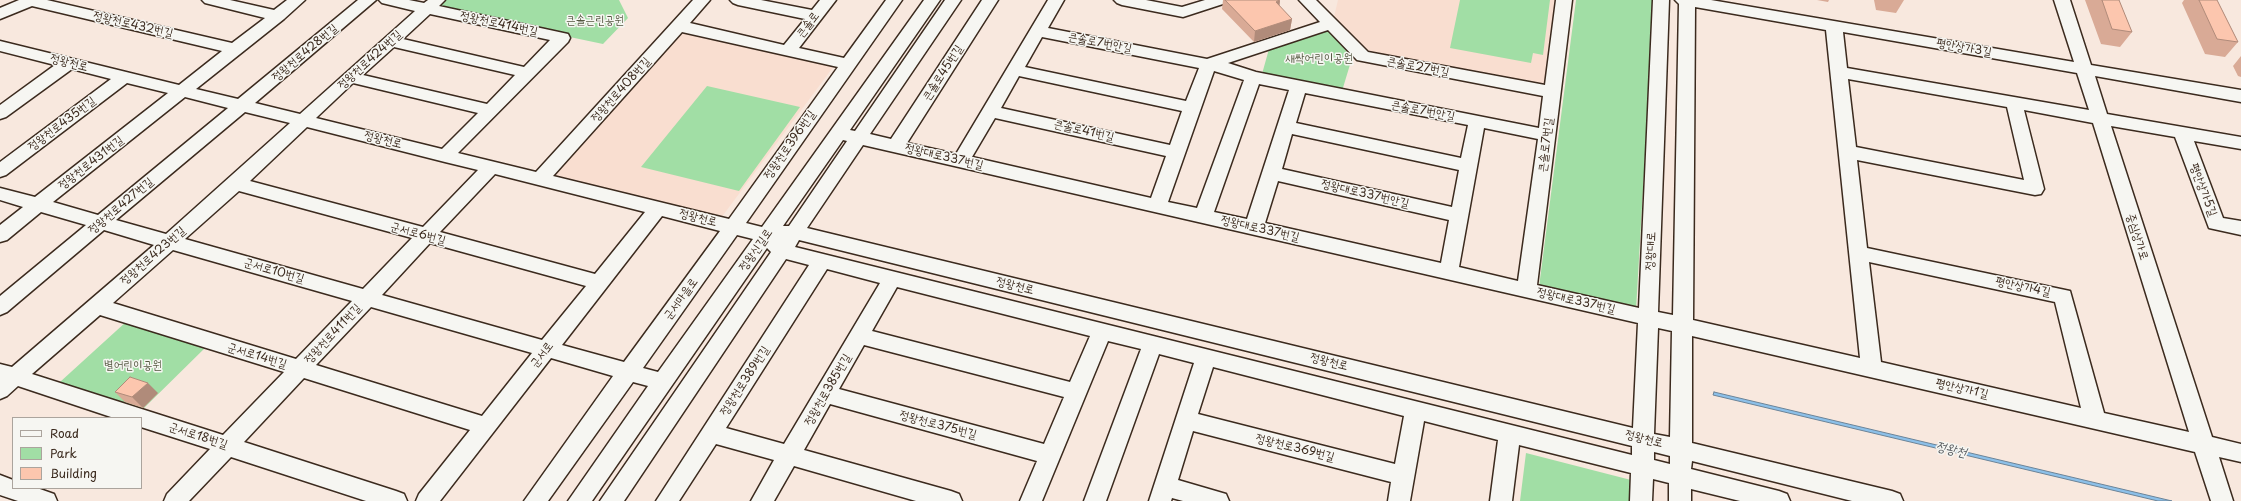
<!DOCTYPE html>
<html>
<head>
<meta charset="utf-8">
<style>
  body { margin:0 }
  #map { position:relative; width:2241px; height:501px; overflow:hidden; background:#f8e8de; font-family:"Playpen Sans",sans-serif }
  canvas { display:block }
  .legend { position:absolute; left:12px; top:417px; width:130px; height:72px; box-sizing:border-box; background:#f6f6f2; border:1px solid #aba49d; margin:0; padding:5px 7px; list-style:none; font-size:12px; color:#3b2a1e }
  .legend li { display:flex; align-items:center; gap:8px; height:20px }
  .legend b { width:20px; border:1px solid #aba49d }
</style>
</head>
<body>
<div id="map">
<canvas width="2241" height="501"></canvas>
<ul class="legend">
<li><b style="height:5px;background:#f6f6f2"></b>Road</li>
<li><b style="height:11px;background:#a1dea5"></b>Park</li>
<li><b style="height:11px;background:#fcc6ae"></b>Building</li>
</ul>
</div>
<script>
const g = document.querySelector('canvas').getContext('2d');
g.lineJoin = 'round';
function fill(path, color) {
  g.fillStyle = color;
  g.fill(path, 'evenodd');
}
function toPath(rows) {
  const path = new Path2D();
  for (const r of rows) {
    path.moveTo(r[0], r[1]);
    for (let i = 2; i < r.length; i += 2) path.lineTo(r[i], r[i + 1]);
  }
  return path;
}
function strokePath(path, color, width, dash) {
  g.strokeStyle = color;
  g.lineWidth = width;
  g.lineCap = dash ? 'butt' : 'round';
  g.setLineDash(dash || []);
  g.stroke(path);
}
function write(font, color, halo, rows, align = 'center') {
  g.font = font + ' "Playpen Sans","Poor Story",sans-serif';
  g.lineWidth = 3;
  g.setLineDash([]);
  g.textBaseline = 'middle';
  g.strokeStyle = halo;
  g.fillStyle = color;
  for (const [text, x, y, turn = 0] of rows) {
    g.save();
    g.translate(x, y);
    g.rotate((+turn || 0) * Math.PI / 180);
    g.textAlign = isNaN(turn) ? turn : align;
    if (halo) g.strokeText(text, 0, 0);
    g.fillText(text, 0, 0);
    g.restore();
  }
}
fill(toPath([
  [1338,0,1556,0,1546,88,1369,55,1333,21],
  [682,32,834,66,721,218,553,175]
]), '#f9ded0');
fill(toPath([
  [441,0,619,0,628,18,603,44,432,8],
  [1460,0,1550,0,1543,55,1533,53,1531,63,1450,48],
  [1576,0,1654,0,1636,310,1539,287],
  [1328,29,1352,58,1342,91,1262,74,1269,49],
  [707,86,800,107,739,191,641,167],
  [127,321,208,345,143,409,60,382],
  [1526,453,1631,480,1630,501,1520,501]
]), '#a1dea5');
const water = toPath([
  [1714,392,2172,501,2158,501,1713,395,1714,392]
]);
fill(water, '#8cc0e9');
strokePath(water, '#6c8498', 1);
const minor = toPath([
  [19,0,47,0,232,43,265,18,205,3,202,0,230,0,274,10,287,0,305,0,284,19,196,89,238,99,358,0,376,0,255,103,300,114,415,11,382,3,379,0,409,0,424,3,428,0,445,0,439,6,568,34,570,38,568,42,458,153,536,172,693,0,710,0,690,23,784,45,805,19,738,5,733,3,730,0,761,0,812,10,820,0,836,0,799,48,844,58,886,0,902,0,746,223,762,227,924,0,940,0,850,130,855,131,945,0,961,0,870,134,891,139,982,0,998,0,907,143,956,154,1048,0,1064,0,1048,28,1207,59,1320,22,1299,0,1316,0,1368,52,1545,85,1556,0,1572,0,1537,285,1639,308,1653,0,1669,0,1658,312,1673,315,1679,4,1675,0,1711,0,2074,62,2054,0,2070,0,2091,65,2241,90,2241,102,2095,76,2107,114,2241,137,2241,149,2194,141,2223,218,2241,221,2241,235,2209,228,2175,137,2111,126,2212,437,2241,444,2241,462,2219,457,2233,501,2211,501,2195,452,1692,336,1692,443,1892,491,1900,494,1903,501,1852,501,1692,461,1691,469,1779,491,1787,494,1790,501,1740,501,1691,489,1691,501,1669,501,1669,483,1653,479,1652,501,1630,501,1631,473,1519,445,1512,501,1490,501,1498,440,1424,421,1410,501,1388,501,1391,482,1193,431,1178,480,1226,494,1229,501,1183,501,1172,498,1171,501,1149,501,1194,363,1159,354,1106,501,1084,501,1141,349,1108,341,1042,501,1020,501,1037,461,830,404,804,450,951,491,959,494,962,501,916,501,794,466,774,501,751,501,774,460,716,444,679,501,656,501,809,265,786,259,624,501,600,501,771,252,767,248,592,501,568,501,648,386,633,382,548,501,524,501,613,376,551,358,440,501,416,501,419,494,470,430,304,378,244,442,396,491,404,494,407,501,366,501,231,457,189,501,164,501,167,494,210,449,141,427,141,418,114,418,18,386,7,396,0,399,0,364,12,367,154,245,104,230,7,312,0,315,0,296,86,225,41,212,7,240,0,242,0,225,23,207,0,200,0,188,35,197,168,93,127,83,6,175,0,177,0,162,111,79,72,69,6,117,0,119,0,105,55,65,0,51,0,41,179,85,222,51,32,6,0,19,0,8,19,0],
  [1695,7,1826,30,1860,358,1693,320,1695,7],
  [430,14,550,40,524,67,403,39,430,14],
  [1328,30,1357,60,1543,96,1539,128,1256,72,1228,63,1328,30],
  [682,32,838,67,729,219,553,176,682,32],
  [1843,32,2077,73,2089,110,1847,68,1843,32],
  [1042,37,1199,68,1186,101,1025,67,1042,37],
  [394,47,515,75,487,104,363,75,394,47],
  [1214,71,1244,80,1197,208,1168,202,1214,71],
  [1019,76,1182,111,1170,145,1001,108,1019,76],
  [1848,79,2007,107,2024,180,1856,147,1848,79],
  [353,83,478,113,442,149,316,118,353,83],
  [1259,84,1289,90,1247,219,1214,212,1259,84],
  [1305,93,1468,125,1461,158,1296,123,1305,93],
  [185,97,228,108,98,215,53,202,185,97],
  [2024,110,2093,123,2189,432,2104,413,2070,291,1867,248,1857,160,2035,195,2041,194,2044,189,2024,110],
  [245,112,290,123,166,234,116,220,245,112],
  [995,118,1166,156,1151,198,972,157,995,118],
  [307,127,445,162,478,170,423,227,250,181,307,127],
  [1484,128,1538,139,1518,281,1459,267,1484,128],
  [1292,134,1459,170,1452,207,1282,169,1292,134],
  [843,140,847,141,789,226,783,226,843,140],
  [863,145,1638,323,1633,428,807,228,863,145],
  [495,174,645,212,595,274,440,232,495,174],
  [1278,181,1449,220,1441,263,1265,223,1278,181],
  [239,191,412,238,363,289,185,239,239,191],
  [662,216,720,231,624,362,562,345,662,216],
  [737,235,753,239,658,372,643,368,737,235],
  [799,240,1632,446,1632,455,795,247,799,240],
  [430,243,586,286,542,340,382,295,430,243],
  [173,250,352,301,296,359,113,303,173,250],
  [1869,262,2055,302,2081,408,1881,362,1869,262],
  [827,269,880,283,784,444,726,428,827,269],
  [897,287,1090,336,1070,382,872,331,897,287],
  [371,307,532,353,482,416,316,365,371,307],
  [100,315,284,372,223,435,32,374,100,315],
  [1658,328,1672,331,1670,437,1654,434,1658,328],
  [864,345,1064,397,1044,444,839,389,864,345],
  [1213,367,1404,416,1395,464,1198,414,1213,367],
  [1654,452,1670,456,1670,464,1654,460,1654,452],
  [1114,0,1146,0,1182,7,1205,0,1229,0,1226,3,1183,17,1122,5,1117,3,1114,0],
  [0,475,13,480,13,488,37,488,54,494,57,501,18,501,0,495,0,475]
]);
strokePath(minor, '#3b2a1e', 3);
fill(minor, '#f6f6f2');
fill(toPath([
  [1223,0,1280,0,1279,6,1292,19,1290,30,1254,42,1222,9],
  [1817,0,1829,0,1828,2],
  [1874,0,1904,0,1896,13,1876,10],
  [2085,0,2119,0,2132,32,2120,47,2101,44],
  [2184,0,2217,0,2238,42,2225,57,2205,54,2182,3],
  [2241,56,2241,77,2238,76,2233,66],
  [115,392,158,393,143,408,125,402]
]), '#d9aa96');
fill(toPath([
  [1280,0,1279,11,1276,2],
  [1292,19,1290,30,1254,42,1255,31],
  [148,383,158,393,143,408,132,397]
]), '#b08b7a');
const building = toPath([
  [1225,0,1279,0,1276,2,1292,19,1255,31,1225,0],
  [2102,0,2119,0,2132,32,2112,29,2102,0],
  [2199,0,2217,0,2238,42,2217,39,2199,0],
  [130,377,148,383,132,397,115,392,130,377]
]);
fill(building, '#fcc6ae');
strokePath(building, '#b08b7a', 1);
write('12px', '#545740', '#f6f6f2', [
  ["큰솔근린공원",595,21],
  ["새싹어린이공원",1319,59],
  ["별어린이공원",133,366]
]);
write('12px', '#3b2a1e', '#f6f6f2', [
  ["정왕천로414번길",499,24,12],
  ["정왕천로432번길",133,25,13],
  ["큰솔로",808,25,-52],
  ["큰솔로7번안길",1100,43,11],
  ["평안상가3길",1964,48,10],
  ["정왕천로428번길",305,53,-40],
  ["정왕천로424번길",370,60,-42],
  ["정왕천로",69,63,14],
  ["큰솔로27번길",1418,67,11],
  ["큰솔로45번길",943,73,-57],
  ["정왕천로408번길",621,90,-48],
  ["큰솔로7번안길",1423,111,11],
  ["정왕천로435번길",62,124,-37],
  ["큰솔로41번길",1084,131,13],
  ["정왕천로",383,140,14],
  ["정왕천로396번길",790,145,-55],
  ["큰솔로7번길",1546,145,-83],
  ["정왕대로337번길",944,157,13],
  ["정왕천로431번길",91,163,-38],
  ["평안상가5길",2203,190,69],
  ["정왕대로337번안길",1365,194,13],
  ["정왕천로427번길",121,206,-40],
  ["정왕천로",698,218,14],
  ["정왕대로337번길",1260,229,13],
  ["군서로6번길",418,234,15],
  ["중심상가로",2137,237,72],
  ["정왕신길로",756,250,-55],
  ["정왕대로",1651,251,-88],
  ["정왕천로423번길",153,256,-41],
  ["군서로10번길",274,271,16],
  ["정왕천로",1015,286,14],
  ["평안상가4길",2023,287,12],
  ["군서마을로",681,299,-54],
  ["정왕대로337번길",1576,301,13],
  ["정왕천로411번길",333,334,-47],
  ["군서로",542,355,-52],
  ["군서로14번길",257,356,17],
  ["정왕천로",1329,362,14],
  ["정왕천로389번길",745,381,-57],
  ["평안상가1길",1962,389,13],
  ["정왕천로385번길",828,390,-60],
  ["정왕천로375번길",938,425,15],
  ["군서로18번길",198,436,18],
  ["정왕천로",1644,439,14],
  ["정왕천로369번길",1295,448,14]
]);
write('italic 13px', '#53575b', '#f6f6f2', [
  ["정왕천",1951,450,13]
]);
</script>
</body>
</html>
